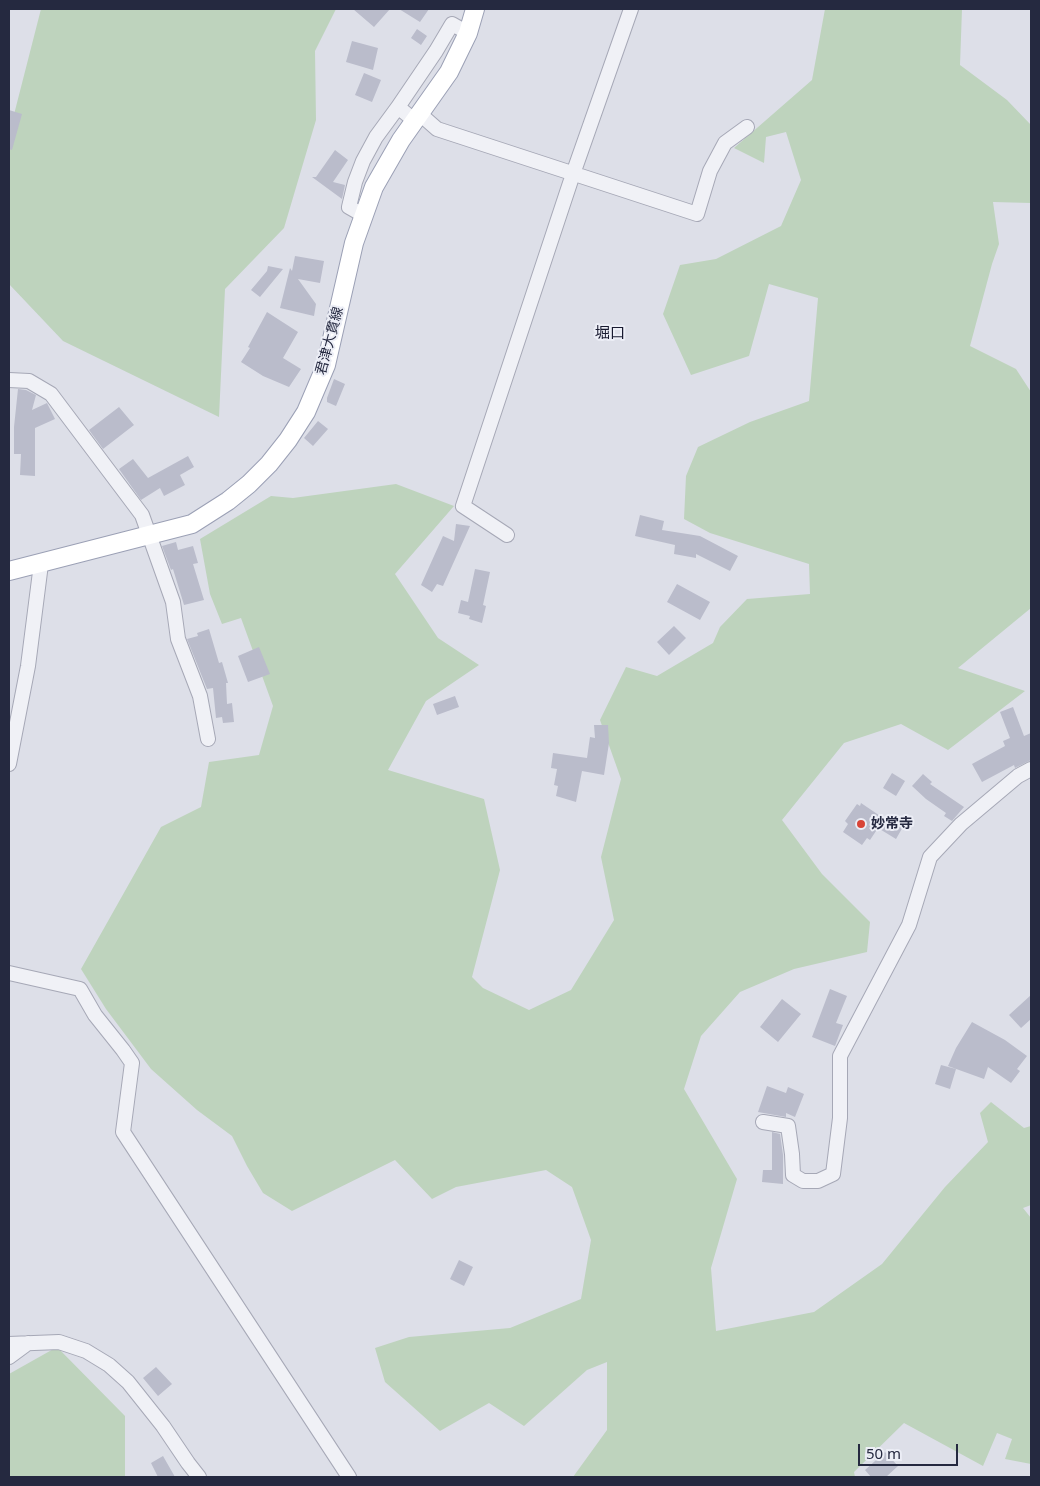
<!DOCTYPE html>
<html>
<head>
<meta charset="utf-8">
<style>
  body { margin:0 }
  #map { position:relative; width:1040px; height:1486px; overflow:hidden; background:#dddfe8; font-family:"Noto Sans",sans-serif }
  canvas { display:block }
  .frame { position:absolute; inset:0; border:10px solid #252940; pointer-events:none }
  .scale { position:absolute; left:858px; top:1444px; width:100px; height:22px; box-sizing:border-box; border:2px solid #252940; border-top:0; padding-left:6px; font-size:15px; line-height:18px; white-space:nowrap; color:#252940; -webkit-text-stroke:4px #eceef6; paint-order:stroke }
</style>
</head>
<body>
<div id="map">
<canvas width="1040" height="1486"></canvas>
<div class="frame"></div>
<div class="scale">50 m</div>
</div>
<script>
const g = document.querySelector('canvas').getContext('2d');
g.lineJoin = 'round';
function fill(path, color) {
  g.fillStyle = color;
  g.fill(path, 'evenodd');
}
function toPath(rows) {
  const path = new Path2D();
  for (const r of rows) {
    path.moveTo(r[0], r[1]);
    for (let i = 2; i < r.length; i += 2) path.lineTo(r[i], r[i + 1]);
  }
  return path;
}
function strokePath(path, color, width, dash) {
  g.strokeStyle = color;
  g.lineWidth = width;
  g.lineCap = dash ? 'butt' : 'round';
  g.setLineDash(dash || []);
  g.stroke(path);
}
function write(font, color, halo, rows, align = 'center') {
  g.font = font + ' "Noto Sans","Noto Sans JP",sans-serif';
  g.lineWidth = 4;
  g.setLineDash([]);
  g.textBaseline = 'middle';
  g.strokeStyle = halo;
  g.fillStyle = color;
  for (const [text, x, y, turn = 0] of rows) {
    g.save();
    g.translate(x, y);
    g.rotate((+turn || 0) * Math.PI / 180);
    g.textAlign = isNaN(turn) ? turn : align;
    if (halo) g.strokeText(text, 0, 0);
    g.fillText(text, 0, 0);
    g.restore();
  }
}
fill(toPath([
  [41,9,336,9,315,51,316,120,284,228,225,289,219,417,63,341,9,284,9,134],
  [825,9,962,9,960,65,1007,100,1031,125,1031,203,993,202,999,244,992,264,970,346,1016,369,1031,392,1031,608,958,668,1025,691,948,750,901,724,844,743,782,820,822,874,870,922,867,952,794,969,740,992,701,1036,684,1089,737,1179,711,1268,716,1331,814,1312,882,1264,945,1187,988,1142,980,1113,991,1102,1024,1128,1031,1126,1031,1205,1023,1208,1031,1218,1031,1464,1005,1459,1012,1439,997,1433,983,1466,904,1423,854,1472,855,1477,573,1477,607,1430,607,1362,587,1370,524,1426,489,1403,440,1431,385,1382,375,1348,409,1337,510,1328,581,1299,591,1240,572,1187,546,1170,456,1187,432,1199,395,1160,292,1211,263,1193,247,1166,232,1136,197,1110,151,1069,106,1009,81,969,161,827,201,807,209,762,259,755,273,706,241,618,222,624,210,594,200,539,271,496,293,498,396,484,454,506,395,574,438,638,479,665,426,701,388,770,484,799,500,870,472,977,483,988,529,1010,571,990,614,920,601,857,621,779,600,720,626,667,657,676,713,643,720,627,747,599,810,594,809,564,710,533,684,519,686,476,698,447,750,422,809,401,818,298,769,284,749,356,691,375,663,314,680,265,716,259,781,226,801,180,786,132,766,137,764,163,734,148,812,80],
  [57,1347,125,1416,125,1477,9,1477,9,1374]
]), '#bed3bd');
fill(toPath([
  [353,9,390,9,374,27],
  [399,9,429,9,420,22],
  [417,29,427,36,421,45,411,38],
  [352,41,378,48,373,70,346,62],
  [364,73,381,80,372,102,355,95],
  [9,110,22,114,12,150,9,149],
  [335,150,348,160,333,182,345,185,342,199,312,177,316,177],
  [295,256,324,261,320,283,298,279,316,304,314,316,280,308,290,268,292,271],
  [268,266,283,269,260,297,251,290,267,271],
  [267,312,298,332,283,358,301,369,289,387,263,376,241,362,250,348,248,347],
  [334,379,345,384,336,406,327,402,327,398],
  [18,389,26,390,36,395,32,410,47,403,55,419,35,428,35,476,20,475,21,454,14,454,14,427],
  [119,407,134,425,103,449,89,430],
  [318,421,328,429,313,446,304,438],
  [188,456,194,467,180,475,185,485,164,496,160,488,141,500,119,469,133,459,148,478],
  [640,515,664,521,662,530,700,536,738,556,730,571,696,554,696,558,674,554,675,545,635,536],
  [456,524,470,526,443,586,437,584,432,592,421,585,443,536,454,541],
  [176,542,178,550,193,546,198,563,193,564,204,600,184,605,173,569,171,570,162,546],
  [475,569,490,572,483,605,486,606,482,623,469,619,470,616,458,613,461,600,468,602],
  [677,584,710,602,700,620,667,602],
  [674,626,686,638,669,655,657,642],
  [209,629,219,663,222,662,228,683,226,683,227,704,232,703,234,722,223,723,222,717,216,718,213,688,207,689,187,639,198,636,197,633],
  [259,647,270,674,248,682,238,656],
  [455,696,459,707,437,715,433,704],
  [1013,707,1024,736,1031,733,1031,760,1015,768,1014,765,982,782,972,764,1005,746,1003,741,1010,738,1000,712],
  [594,725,608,725,609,743,604,775,582,771,576,802,556,796,558,786,554,785,557,769,551,768,553,753,587,758,590,737,595,738],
  [892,773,905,781,896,796,883,788],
  [923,774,932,782,930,784,964,807,952,821,944,816,946,813,926,799,912,786],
  [861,803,892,824,895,819,904,825,896,839,878,828,870,840,867,838,862,845,843,832,848,824,845,821,857,804,860,806],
  [830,989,847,996,836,1023,843,1025,835,1046,812,1037],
  [1031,995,1031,1019,1021,1028,1009,1015],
  [782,999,801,1014,778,1042,760,1027],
  [972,1022,1005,1040,1027,1056,1017,1069,1020,1071,1011,1083,988,1067,984,1079,948,1066,956,1048],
  [941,1065,956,1069,950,1089,935,1084],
  [767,1086,786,1093,788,1087,804,1094,795,1117,786,1113,786,1117,758,1112],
  [772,1132,780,1134,783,1155,783,1184,762,1182,763,1170,772,1170],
  [459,1260,473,1267,464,1286,450,1279],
  [156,1367,172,1384,158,1396,143,1378],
  [885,1452,898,1466,886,1477,871,1477,865,1470],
  [163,1456,175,1477,158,1477,151,1463]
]), '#babccb');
const minor = toPath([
  [420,114,437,129,697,214,710,171,725,143,747,127],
  [415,121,398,107,436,51,452,24,468,33],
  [363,215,349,207,355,182,363,161,376,137,398,107],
  [9,380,29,381,51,394,142,515,173,602,178,639,200,696,208,739],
  [507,535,463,506,573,174,631,9],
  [9,764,28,666,41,564],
  [9,973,80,989,95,1015,123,1050,132,1063,123,1132,349,1477],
  [763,1122,788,1126,792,1154,793,1175,803,1181,818,1181,833,1174,840,1118,840,1056,909,925,930,857,961,824,1018,776,1031,769],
  [9,1344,59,1342,86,1351,109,1365,128,1382,163,1426,188,1463,199,1477],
  [9,1357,28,1343]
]);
const major = toPath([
  [9,571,192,524,228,501,249,484,269,464,288,440,306,412,326,365,354,243,374,187,401,140,449,72,468,33,475,9]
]);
strokePath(minor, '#a6a8b6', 16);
strokePath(major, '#9ba0b5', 20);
strokePath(minor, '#f0f1f6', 14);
strokePath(major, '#fff', 18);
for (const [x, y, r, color] of [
  [861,824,5,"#d84437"]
]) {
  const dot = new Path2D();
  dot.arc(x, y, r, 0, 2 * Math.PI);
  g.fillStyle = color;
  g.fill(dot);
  strokePath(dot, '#eceef6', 2);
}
write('14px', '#252940', '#eceef6', [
  ["君津大貫線",330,341,-75]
]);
write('bold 14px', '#252940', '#eceef6', [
  ["妙常寺",871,824]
], 'left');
write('15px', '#181a30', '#eceef6', [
  ["堀口",610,334]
]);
</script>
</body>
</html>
